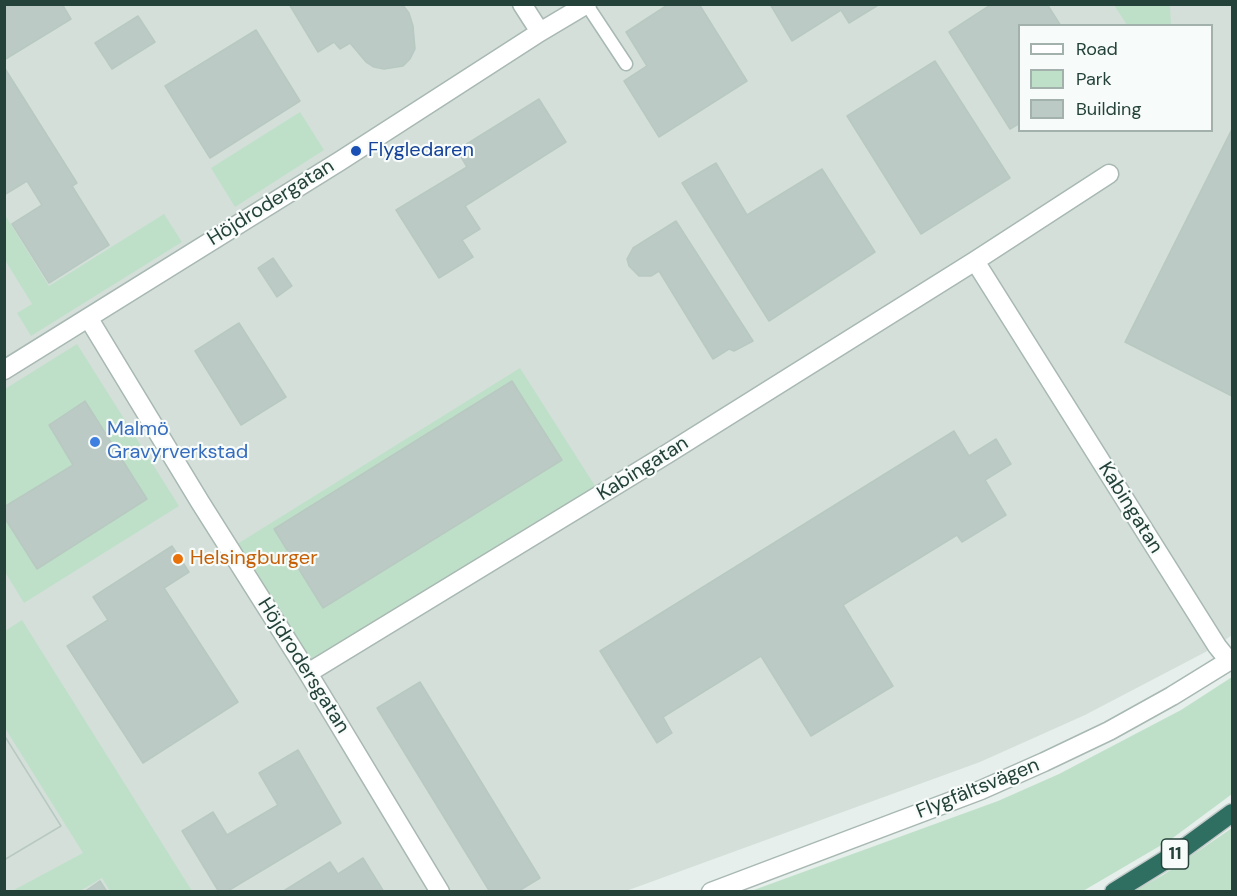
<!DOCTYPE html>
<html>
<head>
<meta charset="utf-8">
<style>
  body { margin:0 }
  #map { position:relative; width:1237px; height:896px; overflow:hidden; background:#e6efeb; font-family:"DM Sans",sans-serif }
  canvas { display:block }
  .frame { position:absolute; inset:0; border:6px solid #24423a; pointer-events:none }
  .legend { position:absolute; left:1018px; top:24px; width:195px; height:108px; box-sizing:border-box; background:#f7fbf9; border:2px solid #a3b1ad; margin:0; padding:8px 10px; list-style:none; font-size:18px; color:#24423a }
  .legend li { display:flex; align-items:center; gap:12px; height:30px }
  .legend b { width:30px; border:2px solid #a3b1ad }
</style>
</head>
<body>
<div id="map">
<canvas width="1237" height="896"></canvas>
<div class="frame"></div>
<ul class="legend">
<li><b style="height:8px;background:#fff"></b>Road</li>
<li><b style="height:16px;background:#bfe0c8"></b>Park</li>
<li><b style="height:16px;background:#bbcac4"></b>Building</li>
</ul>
</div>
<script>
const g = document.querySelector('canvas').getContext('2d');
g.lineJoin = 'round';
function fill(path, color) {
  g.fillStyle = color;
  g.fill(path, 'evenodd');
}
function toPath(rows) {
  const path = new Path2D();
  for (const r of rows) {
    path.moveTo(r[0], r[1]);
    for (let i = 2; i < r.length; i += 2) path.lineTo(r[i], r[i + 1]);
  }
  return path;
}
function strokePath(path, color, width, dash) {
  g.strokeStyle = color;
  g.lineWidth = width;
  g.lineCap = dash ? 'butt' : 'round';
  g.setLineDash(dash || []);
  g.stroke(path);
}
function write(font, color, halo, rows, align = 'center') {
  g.font = font + ' "DM Sans",sans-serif';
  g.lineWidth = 4.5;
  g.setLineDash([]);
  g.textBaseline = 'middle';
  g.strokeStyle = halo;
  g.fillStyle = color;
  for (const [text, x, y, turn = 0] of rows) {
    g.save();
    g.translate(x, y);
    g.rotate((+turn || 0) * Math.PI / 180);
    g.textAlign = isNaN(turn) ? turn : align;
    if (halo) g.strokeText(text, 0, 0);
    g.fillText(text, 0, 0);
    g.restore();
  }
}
fill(toPath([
  [5,5,1232,5,1232,635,1217,646,1085,715,980,762,626,891,5,892],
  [1020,26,1212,26,1212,130,1020,130]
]), '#d4dfda');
fill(toPath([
  [1114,5,1170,5,1171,25,1127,25],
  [300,112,324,150,235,207,211,168],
  [164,214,182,242,31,336,17,313,32,304,5,260,5,215,49,286],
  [77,344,179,506,24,603,5,572,5,389],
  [520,368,597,489,309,666,234,546],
  [22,620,192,891,110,891,102,878,80,891,12,891,83,853,5,728,5,631],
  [1232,677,1232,794,1170,840,1083,891,751,891,998,801,1059,774,1181,710],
  [1232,828,1232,890,1134,891,1163,875]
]), '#bfe0c8');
const building = toPath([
  [4,4,62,4,71,19,4,60,4,4],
  [289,4,402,4,409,13,413,26,415,49,410,59,403,66,384,69,374,67,366,62,350,43,340,49,334,42,318,52,289,4],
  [669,4,699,4,747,81,659,137,624,81,647,66,626,32,669,4],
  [770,4,880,4,849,23,841,10,792,41,770,4],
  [992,4,1047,4,1061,26,1020,26,1020,123,1010,129,949,32,992,4],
  [138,16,155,42,112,69,95,43,138,16],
  [256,30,300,101,210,158,165,86,256,30],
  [935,61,1010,178,921,234,847,116,935,61],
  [4,67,77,183,72,186,109,245,49,283,12,224,42,205,27,181,4,195,4,67],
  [539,99,566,142,465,206,480,229,462,240,473,257,439,278,396,210,467,167,457,150,539,99],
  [1232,129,1232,396,1125,342,1232,129],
  [716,163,747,215,822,169,875,252,769,321,682,183,716,163],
  [676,221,753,341,734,351,729,349,713,359,659,271,651,276,639,276,629,266,627,259,633,248,676,221],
  [273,258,292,286,277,297,258,268,273,258],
  [239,323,286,397,241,425,195,351,239,323],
  [512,381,562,460,323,608,274,529,512,381],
  [85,401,147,499,37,569,4,517,4,507,73,465,49,425,85,401],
  [954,431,969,456,996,439,1011,464,985,480,1006,515,962,542,957,535,843,605,893,686,811,736,761,656,663,717,672,733,657,743,600,651,954,431],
  [172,546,189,572,164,588,238,702,143,763,67,646,108,620,93,597,172,546],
  [420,682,540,878,517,892,490,892,377,708,420,682],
  [4,735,61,826,4,860,4,735],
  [4,735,61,826,4,860,4,735],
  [298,750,341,823,226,892,219,892,182,831,213,812,227,835,278,805,259,773,298,750],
  [363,858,384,892,282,892,330,862,338,874,363,858],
  [100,881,107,892,84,892,100,881]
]);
fill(building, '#bbcac4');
strokePath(building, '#b8c9c2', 1.5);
const service = toPath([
  [587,5,626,64]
]);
const minor = toPath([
  [522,4,540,32],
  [975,261,1217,646,1229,661],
  [89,319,200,502,308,673,440,892],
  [4,370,340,161,540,32,587,4],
  [308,673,667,454,975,261,1109,174]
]);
const tertiary = toPath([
  [711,892,981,790,1044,762,1109,731,1172,696,1232,659]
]);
const motorway = toPath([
  [1114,892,1180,851,1232,813]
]);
strokePath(service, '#a8b8b2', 15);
strokePath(minor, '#a8b8b2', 21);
strokePath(tertiary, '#a8b8b2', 21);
strokePath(motorway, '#c2cac8', 21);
strokePath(service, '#fff', 12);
strokePath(minor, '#fff', 18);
strokePath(tertiary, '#fff', 18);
strokePath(motorway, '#2f6f62', 18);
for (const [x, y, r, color] of [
  [356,151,6,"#1a4fb4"],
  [95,442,6,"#3f7fe0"],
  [178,559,6,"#e8710a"]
]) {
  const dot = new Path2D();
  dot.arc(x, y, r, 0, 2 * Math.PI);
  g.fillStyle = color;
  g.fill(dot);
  strokePath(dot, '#f7fbf9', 2);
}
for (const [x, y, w] of [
  [1175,854,27]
]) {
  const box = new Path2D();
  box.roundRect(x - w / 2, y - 15, w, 30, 4.5);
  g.fillStyle = '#f7fbf9';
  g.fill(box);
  strokePath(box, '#24423a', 1.5);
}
write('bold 18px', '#24423a', null, [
  ["11",1175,854]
]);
write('20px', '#164399', '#f7fbf9', [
  ["Flygledaren",368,151]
], 'left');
write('20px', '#24423a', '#f7fbf9', [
  ["Höjdrodergatan",271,203,-32],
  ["Kabingatan",643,469,-32],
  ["Kabingatan",1130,508,58],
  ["Höjdrodersgatan",303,666,58],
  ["Flygfältsvägen",978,789,-22]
]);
write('20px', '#366cbe', '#f7fbf9', [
  ["Malmö",107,430],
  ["Gravyrverkstad",107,453]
], 'left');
write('20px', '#c56008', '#f7fbf9', [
  ["Helsingburger",190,559]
], 'left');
</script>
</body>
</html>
